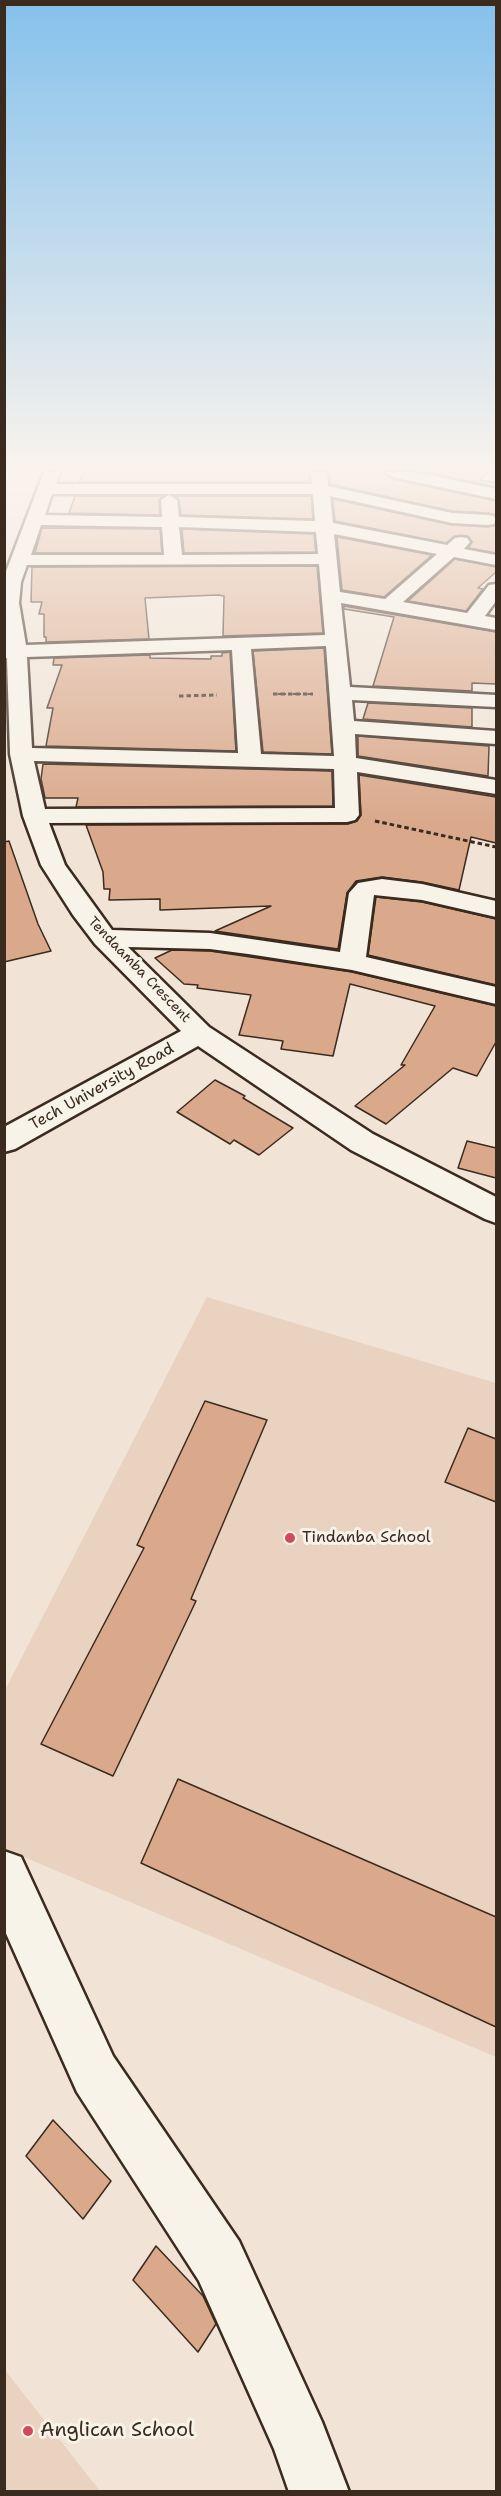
<!DOCTYPE html>
<html>
<head>
<meta charset="utf-8">
<style>
  body { margin:0 }
  #map { position:relative; width:501px; height:2496px; overflow:hidden; background:#f1e4d6; font-family:"Shantell Sans",sans-serif }
  canvas { display:block }
  .frame { position:absolute; inset:0; border:6px solid #3b2a1e; pointer-events:none }
</style>
</head>
<body>
<div id="map">
<canvas width="501" height="2496"></canvas>
<div class="frame"></div>
</div>
<script>
const g = document.querySelector('canvas').getContext('2d');
g.lineJoin = 'round';
function fill(path, color) {
  g.fillStyle = color;
  g.fill(path, 'evenodd');
}
function toPath(rows) {
  const path = new Path2D();
  for (const r of rows) {
    path.moveTo(r[0], r[1]);
    for (let i = 2; i < r.length; i += 2) path.lineTo(r[i], r[i + 1]);
  }
  return path;
}
function strokePath(path, color, width, dash) {
  g.strokeStyle = color;
  g.lineWidth = width;
  g.lineCap = dash ? 'butt' : 'round';
  g.setLineDash(dash || []);
  g.stroke(path);
}
function write(font, color, halo, rows, align = 'center') {
  g.font = font + ' "Shantell Sans",sans-serif';
  g.lineWidth = 6;
  g.setLineDash([]);
  g.textBaseline = 'middle';
  g.strokeStyle = halo;
  g.fillStyle = color;
  for (const [text, x, y, turn = 0] of rows) {
    g.save();
    g.translate(x, y);
    g.rotate((+turn || 0) * Math.PI / 180);
    g.textAlign = isNaN(turn) ? turn : align;
    if (halo) g.strokeText(text, 0, 0);
    g.fillText(text, 0, 0);
    g.restore();
  }
}
fill(toPath([
  [207,1297,496,1383,496,2057,5,1849,4,1692],
  [4,2370,5,2370,100,2491,5,2491]
]), '#ead2c0');
const building = toPath([
  [83,472,309,472,310,482,79,482,83,472],
  [329,472,383,472,393,479,496,501,496,516,488,513,452,511,330,484,329,472],
  [424,472,489,472,480,480,496,483,496,487,424,472],
  [75,496,163,496,159,500,160,515,69,513,75,496],
  [175,496,311,496,313,519,181,515,179,500,175,496],
  [333,499,452,525,488,527,496,524,496,553,468,548,472,542,467,536,455,536,446,543,335,521,333,499],
  [42,528,160,529,162,553,35,553,42,528],
  [182,529,314,534,316,552,184,553,182,529],
  [337,537,432,555,384,597,342,590,337,537],
  [455,559,496,567,496,572,478,588,483,589,466,611,408,601,455,559],
  [317,566,323,633,223,636,224,596,218,595,145,598,149,639,46,642,46,637,44,637,44,614,39,614,42,602,31,602,32,567,317,566],
  [344,606,496,632,496,684,472,683,472,691,373,686,394,617,344,609,344,606],
  [324,648,332,754,263,752,253,651,324,648],
  [230,652,236,751,46,746,53,708,47,708,62,665,53,665,54,658,150,655,150,658,211,659,211,656,222,656,222,653,230,652],
  [368,703,472,708,472,727,363,719,368,703],
  [358,736,489,746,488,776,358,756,358,736],
  [43,764,332,771,333,806,76,807,78,798,45,798,41,779,43,764],
  [359,775,496,797,496,843,471,837,459,890,422,882,382,877,356,881,347,893,338,949,215,931,271,906,160,910,160,899,109,900,110,889,104,889,103,872,86,825,348,824,357,821,361,815,359,775],
  [9,841,38,924,51,951,4,962,4,842,9,841],
  [376,897,422,902,496,919,496,985,368,955,376,897],
  [172,950,210,951,352,972,496,1006,496,1042,477,1076,453,1068,386,1124,355,1106,405,1065,401,1065,435,1006,350,984,333,1056,281,1049,283,1041,239,1035,251,995,197,988,198,985,184,984,155,958,172,950],
  [215,1080,245,1096,243,1098,293,1128,259,1155,234,1140,230,1144,177,1112,215,1080],
  [467,1141,496,1148,496,1178,458,1168,467,1141],
  [205,1401,267,1420,191,1599,196,1601,113,1776,41,1744,144,1548,137,1545,205,1401],
  [468,1428,496,1439,496,1502,445,1482,468,1428],
  [178,1779,496,1917,496,2027,141,1863,178,1779],
  [53,2120,111,2181,83,2219,26,2156,53,2120],
  [156,2246,203,2296,216,2324,198,2352,133,2280,156,2246]
]);
fill(building, '#daa98c');
strokePath(building, '#3b2a1e', 1.5);
const minor = toPath([
  [44,472,60,472,56,484,312,484,311,472,327,472,328,486,452,513,488,515,494,516,496,520,494,524,488,525,452,523,330,496,333,523,447,545,455,538,461,537,467,538,470,542,464,549,496,555,496,565,454,557,403,602,467,613,489,585,496,584,496,601,485,616,496,618,496,630,341,603,350,687,496,695,496,707,352,700,354,721,496,731,496,744,355,734,356,758,496,780,496,794,357,772,359,815,355,820,347,822,49,823,65,865,112,930,210,933,340,952,349,893,358,883,382,879,422,884,496,901,496,917,422,900,374,895,366,957,496,987,496,1004,352,970,248,954,210,949,128,947,209,1027,373,1134,496,1197,496,1223,485,1219,351,1150,198,1046,15,1149,4,1152,4,1127,181,1031,95,944,73,915,41,865,23,816,10,754,7,658,4,658,4,646,6,646,4,577,44,472],
  [52,494,313,494,315,521,179,517,177,500,169,495,161,500,162,517,45,515,52,494],
  [41,525,162,527,164,555,31,555,41,525],
  [179,527,316,532,318,554,182,555,179,527],
  [334,534,437,554,385,599,340,592,334,534],
  [319,564,325,635,26,645,19,603,21,582,27,565,319,564],
  [326,646,334,756,261,754,251,649,326,646],
  [232,650,238,753,32,748,27,657,232,650],
  [34,761,334,769,335,808,45,809,34,761],
  [385,472,414,472,496,489,496,499,393,477,385,472],
  [4,1851,21,1857,113,2056,239,2241,322,2422,349,2492,289,2492,274,2449,199,2281,77,2092,4,1929,4,1851]
]);
strokePath(minor, '#3b2a1e', 5);
strokePath(toPath([
  [273,694,313,694]
]), '#3b2a1e', 2, [3, 2]);
strokePath(toPath([
  [273,694,313,694],
  [179,696,217,695],
  [375,821,496,847]
]), '#3b2a1e', 3, [4.5, 3]);
fill(minor, '#f7f3e8');
const sky = g.createLinearGradient(0, 0, 0, 821);
sky.addColorStop(0, '#85c1ec');
sky.addColorStop(0.57, '#f9f3ed');
sky.addColorStop(1, '#f9f3ed00');
g.fillStyle = sky;
g.fillRect(0, 0, 501, 821);
for (const [x, y, r, color] of [
  [290,1538,6,"#d1495b"],
  [28,2431,6,"#d1495b"]
]) {
  const dot = new Path2D();
  dot.arc(x, y, r, 0, 2 * Math.PI);
  g.fillStyle = color;
  g.fill(dot);
  strokePath(dot, '#f7f3e8', 2);
}
write('14px', '#3b2a1e', '#f7f3e8', [
  ["Tendaamba Crescent",139,970,46]
]);
write('16px', '#3b2a1e', '#f7f3e8', [
  ["Tech University Road",102,1087,-29]
]);
write('16px', '#3b2a1e', '#f7f3e8', [
  ["Tindanba School",302,1538]
], 'left');
write('20px', '#3b2a1e', '#f7f3e8', [
  ["Anglican School",40,2431]
], 'left');
</script>
</body>
</html>
